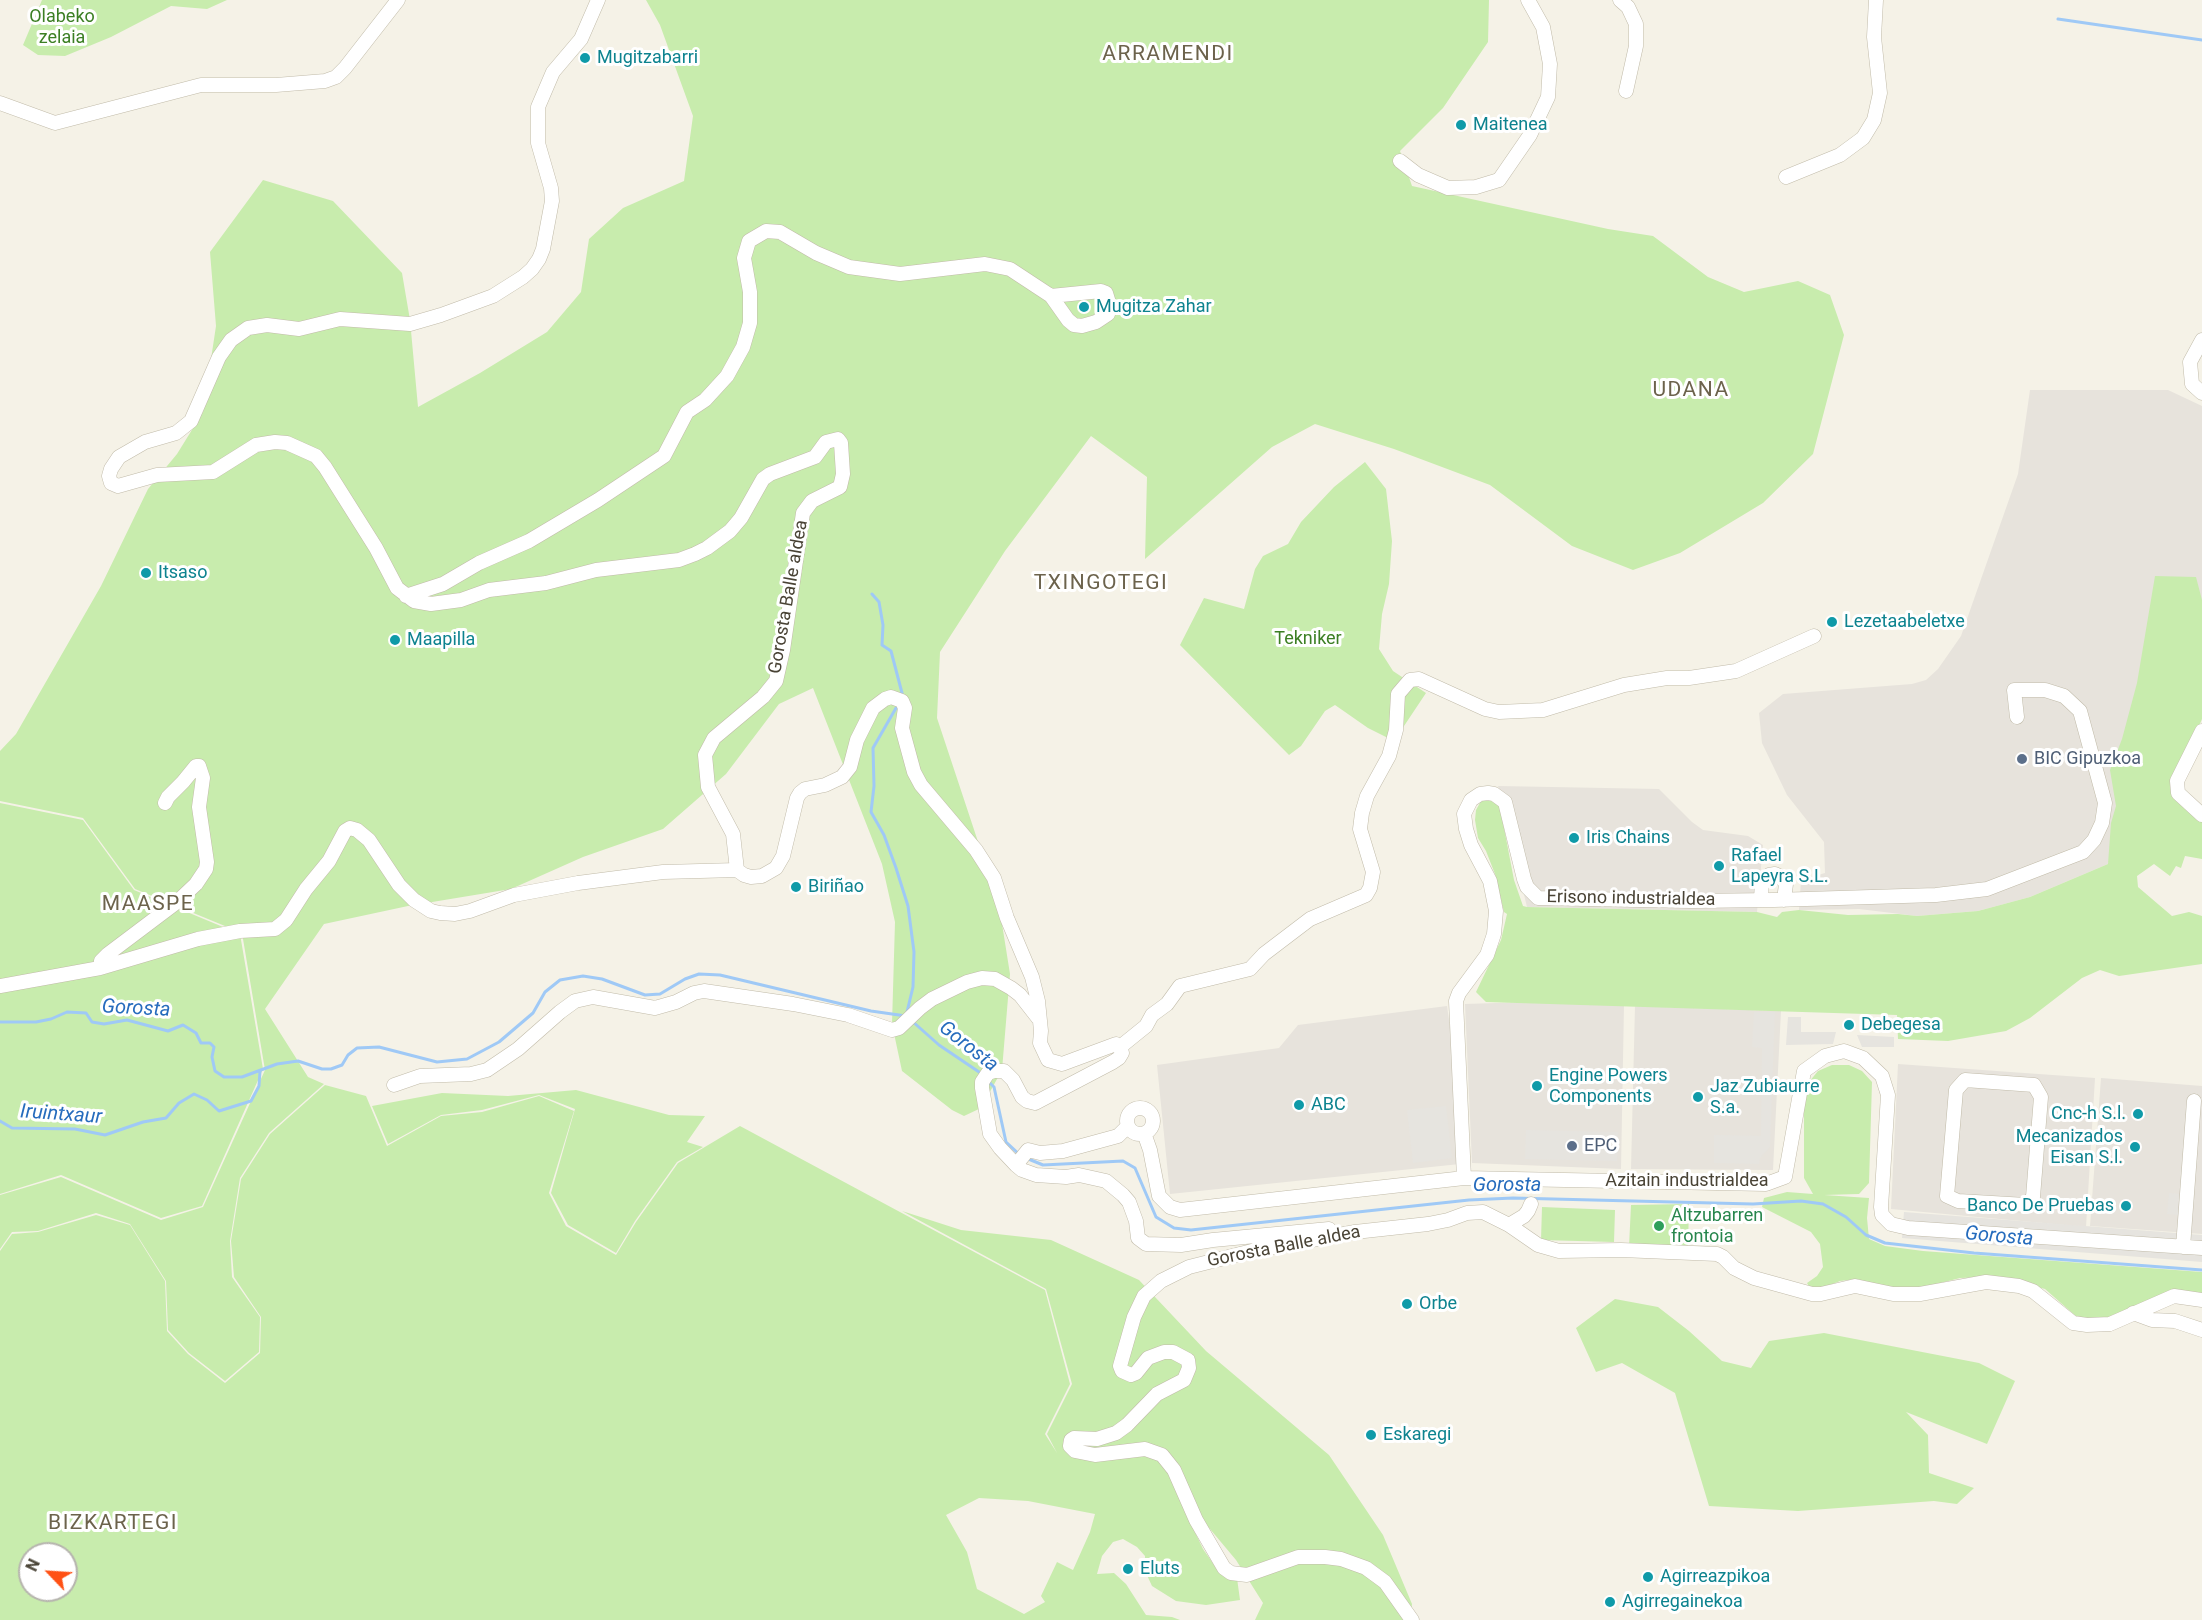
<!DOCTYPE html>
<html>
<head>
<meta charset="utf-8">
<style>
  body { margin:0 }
  #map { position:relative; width:2202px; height:1620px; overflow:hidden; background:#f5f2e7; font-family:Roboto,sans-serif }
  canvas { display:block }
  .north { position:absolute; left:18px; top:1542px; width:60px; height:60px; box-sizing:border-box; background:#fff; border:2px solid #b6b4ae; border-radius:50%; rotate:295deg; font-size:16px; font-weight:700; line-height:24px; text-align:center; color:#494335 }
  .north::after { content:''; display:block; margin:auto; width:21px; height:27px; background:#ff5114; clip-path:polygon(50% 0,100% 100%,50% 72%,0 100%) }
</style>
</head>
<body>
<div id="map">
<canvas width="2202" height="1620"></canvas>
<div class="north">N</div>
</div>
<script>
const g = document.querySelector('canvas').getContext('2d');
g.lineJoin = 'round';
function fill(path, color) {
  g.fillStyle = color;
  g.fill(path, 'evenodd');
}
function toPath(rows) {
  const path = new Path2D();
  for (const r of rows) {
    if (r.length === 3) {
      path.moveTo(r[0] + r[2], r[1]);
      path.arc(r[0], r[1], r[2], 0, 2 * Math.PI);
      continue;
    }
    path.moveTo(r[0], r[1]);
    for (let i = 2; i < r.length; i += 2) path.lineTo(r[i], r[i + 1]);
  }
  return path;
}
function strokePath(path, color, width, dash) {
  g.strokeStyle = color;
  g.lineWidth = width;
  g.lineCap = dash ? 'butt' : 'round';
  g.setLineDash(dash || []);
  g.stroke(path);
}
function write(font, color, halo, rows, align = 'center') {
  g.font = font + ' Roboto,sans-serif';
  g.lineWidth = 6;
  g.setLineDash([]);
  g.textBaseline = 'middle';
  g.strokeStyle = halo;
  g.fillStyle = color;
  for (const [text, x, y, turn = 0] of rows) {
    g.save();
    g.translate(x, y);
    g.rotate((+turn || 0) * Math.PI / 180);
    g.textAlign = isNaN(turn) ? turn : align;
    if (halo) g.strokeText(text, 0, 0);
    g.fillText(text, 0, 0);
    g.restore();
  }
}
fill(toPath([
  [2030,390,2168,390,2202,406,2202,648,2108,864,2030,897,1978,911,1917,916,1859,909,1799,910,1801,880,1825,873,1824,842,1787,795,1762,743,1759,713,1783,694,1912,684,1926,680,1938,669,1961,636,2018,474],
  [1498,786,1659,789,1692,822,1703,830,1748,836,1763,845,1757,912,1527,907],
  [1559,1001,1624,1005,1621,1169,1472,1163,1465,1004],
  [1447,1006,1451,1034,1460,1164,1170,1194,1157,1065,1279,1048,1298,1025],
  [1635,1006,1781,1011,1773,1170,1631,1169],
  [1898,1064,2095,1078,2086,1227,1891,1209],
  [2101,1078,2202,1086,2202,1234,2090,1226]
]), '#e7e3dc');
fill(toPath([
  [42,0,227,0,207,9,171,6,111,37,65,56,38,55,23,45],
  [646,0,1489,0,1488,42,1443,108,1400,151,1412,186,1608,229,1653,236,1708,277,1744,292,1798,281,1830,295,1844,335,1813,454,1763,503,1680,553,1633,570,1572,546,1490,485,1394,449,1315,424,1272,447,1145,559,1147,477,1091,436,1005,551,940,652,937,718,999,905,1010,974,1002,1070,981,1108,964,1116,952,1110,902,1071,892,1024,895,922,882,864,813,688,779,704,726,774,663,829,583,857,511,889,408,906,324,924,265,1009,308,1077,324,1084,269,1133,240,1178,230,1241,232,1277,260,1317,259,1352,225,1381,189,1353,168,1330,166,1281,130,1224,96,1213,38,1231,12,1232,0,1249,0,1195,61,1177,161,1220,203,1207,265,1070,242,933,135,889,83,818,0,801,0,751,16,734,101,586,148,489,177,454,203,412,216,326,210,252,263,180,333,201,402,273,410,320,418,407,480,373,547,332,581,292,589,239,623,208,684,181,693,116,660,25],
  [1365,462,1386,489,1392,541,1389,584,1382,614,1379,649,1393,671,1426,693,1394,741,1368,728,1335,705,1325,711,1301,746,1289,755,1180,645,1204,598,1244,609,1255,569,1263,556,1288,544,1301,522,1334,487],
  [2155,576,2196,577,2202,600,2202,719,2193,740,2172,779,2202,819,2202,859,2185,856,2181,868,2176,866,2170,876,2154,864,2137,876,2138,887,2172,916,2189,912,2202,916,2202,964,2119,976,2100,970,2082,978,2030,1018,2006,1031,1948,1041,1898,1039,1897,1015,1486,1002,1476,992,1501,940,1507,914,1504,912,1495,874,1486,851,1478,838,1475,820,1476,810,1481,801,1491,800,1500,807,1514,880,1523,906,1527,907,1757,912,1777,917,1782,912,1799,910,1848,915,1898,914,1917,916,1978,911,2030,897,2108,864,2111,823,2116,806,2110,770,2122,739,2137,683],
  [0,803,83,820,134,890,240,934,263,1069,202,1206,161,1218,61,1175,0,1194],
  [1832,1065,1849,1065,1862,1071,1872,1082,1869,1183,1859,1194,1824,1195,1869,1198,1867,1218,1869,1239,1885,1246,1923,1251,2202,1272,2202,1297,2192,1294,2106,1321,2078,1318,2045,1289,2015,1281,1986,1277,1960,1278,1913,1290,1881,1287,1857,1279,1840,1281,1820,1289,1811,1290,1807,1283,1817,1276,1823,1267,1820,1244,1811,1232,1762,1207,1764,1198,1787,1192,1813,1194,1804,1178,1804,1096,1809,1082,1818,1071],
  [325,1085,366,1096,387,1146,441,1116,482,1112,539,1096,574,1111,549,1193,566,1226,616,1255,636,1222,678,1163,740,1126,1045,1290,1070,1384,1045,1434,1057,1453,1047,1434,1072,1384,1046,1289,902,1211,961,1230,1051,1240,1139,1280,1206,1351,1329,1455,1383,1535,1412,1604,1410,1620,1255,1620,1263,1603,1236,1560,1205,1523,1192,1526,1203,1549,1219,1572,1226,1578,1237,1578,1240,1600,1206,1605,1176,1601,1152,1586,1145,1571,1145,1556,1137,1547,1123,1539,1113,1542,1102,1556,1097,1574,1114,1573,1126,1584,1146,1615,1172,1617,1180,1620,0,1620,0,1251,12,1234,38,1232,96,1215,130,1225,165,1281,167,1331,188,1354,225,1383,260,1353,261,1317,234,1277,231,1241,241,1179,270,1134],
  [979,1498,1028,1501,1095,1514,1090,1532,1073,1570,1057,1562,1041,1596,1045,1602,1024,1614,977,1589,967,1552,946,1515],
  [30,1554,66,1554,66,1590,30,1590],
  [576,1090,669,1115,705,1116,687,1142,703,1147,677,1162,635,1221,616,1253,568,1225,551,1193,575,1109,539,1095,482,1110,441,1115,388,1144,372,1106,442,1093,508,1096],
  [1689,1204,1688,1248,1629,1247,1631,1205],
  [1542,1207,1615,1210,1614,1242,1541,1240],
  [1615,1299,1658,1307,1689,1331,1722,1361,1751,1368,1769,1341,1824,1333,1979,1363,2015,1381,1987,1444,1906,1412,1928,1435,1929,1473,1974,1488,1957,1504,1934,1501,1798,1511,1709,1506,1675,1393,1622,1363,1596,1372,1576,1328]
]), '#c8ecad');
fill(toPath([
  [1754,1012,1775,1012,1770,1147,1760,1158,1759,1164,1714,1163,1714,1135,1761,1136,1762,1048,1752,1047],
  [1788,1017,1801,1017,1801,1032,1836,1032,1833,1044,1786,1045],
  [1857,1035,1894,1037,1894,1047,1862,1047],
  [1446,1106,1452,1158,1413,1163,1407,1110],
  [1526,1130,1618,1132,1617,1161,1525,1159],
  [2169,1193,2179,1194,2178,1215,2167,1214],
  [1904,1212,2202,1235,2202,1262,1902,1238]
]), '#e6e4df');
strokePath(toPath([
  [2058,19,2202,40],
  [872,594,879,602,883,625,882,645,891,651,902,693],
  [912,1021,939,1045,982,1074],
  [0,1022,36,1022,51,1019,67,1012,86,1013,92,1022,104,1024,127,1020,168,1031,183,1025,196,1033,201,1043,210,1043,214,1047,212,1057,215,1071,224,1077,242,1077,277,1064,298,1061,322,1069,331,1069,342,1065,348,1055,357,1048,379,1047,437,1062,467,1059,499,1042,533,1013,545,992,560,980,583,976,602,979,645,995,660,994,685,979,699,974,720,975,871,1011,906,1016,913,987,914,952,908,906,896,868,884,835,871,812,874,786,873,748,896,708],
  [988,1081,994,1087,1006,1142,1020,1155],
  [0,1121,12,1128,75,1129,105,1135,143,1122,166,1118,179,1103,194,1094,207,1100,219,1111,251,1101,259,1086,260,1071],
  [1026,1158,1043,1165,1123,1161,1135,1168,1156,1217,1174,1228,1191,1230,1469,1200,1513,1198,1753,1204,1801,1201,1823,1204,1846,1217,1866,1235,1885,1243,1974,1253,2202,1270]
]), '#9fc9f6', 3);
const minor = toPath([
  [598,0,581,39,553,72,538,107,538,143,551,188,552,201,543,249,539,259,532,269,523,277,493,296,441,315,410,324,340,319,299,329,267,325,248,328,231,340,219,357,191,421,176,433,145,442,119,457,111,469,109,476,111,483,118,486,157,475,213,472,256,445,275,442,287,443,316,456,325,467,376,548,397,588,414,601,431,604,461,600,489,590,546,583,596,570,679,560,695,554,707,548,730,531,741,518,763,479,770,474,815,457,826,442,838,439,841,443,843,474,840,487,812,501,803,513,783,650,776,681,763,697,714,738,705,755,708,787,733,834,737,870,744,875,751,877,762,876,776,868,783,856,797,798,800,793,805,789,825,785,842,777,850,767,857,740,873,708,885,699,891,697,902,701,905,708,902,728,914,772,921,785,976,850,994,878,1007,918,1032,977,1038,1001,1041,1031,1040,1043,1048,1060,1062,1064,1116,1044,1120,1047,1122,1053,1119,1058,1113,1062,1035,1103,1027,1101,1022,1097,1013,1080,1004,1071,994,1071,988,1073,982,1082,982,1088,990,1134,1000,1148,1016,1165,1028,1150,1040,1153,1063,1151,1118,1136,1128,1126],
  [1620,0,1628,7,1636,24,1636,46,1626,91],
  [0,103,55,123,201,85,276,85,325,81,336,77,345,68,398,0],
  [1400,161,1418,175,1448,188,1476,187,1499,180,1530,135,1548,97,1550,64,1543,27,1528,0],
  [1786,177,1840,155,1863,138,1874,120,1880,93,1874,37,1876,0],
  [2202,340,2190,362,2192,384,2202,393],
  [406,596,443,584,479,563,529,541,598,500,664,456,687,412,705,400,727,376,743,347,750,323,750,292,744,258,749,241,766,231,780,232,816,253,849,267,900,274,985,264,1010,269,1051,296,1068,320,1074,325,1082,326,1096,322,1108,314,1110,306,1106,293,1101,291,1051,296],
  [2202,731,2177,781,2178,793,2202,815],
  [165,803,168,797,183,782,196,766,199,766,203,778,199,807,207,862,206,869,196,884,177,902,108,954,101,961,100,968,198,939,240,931,275,929,286,920,306,889,329,861,345,831,350,828,357,830,369,840,399,885,414,900,431,911,440,913,455,914,470,911,514,895,578,883,663,872,737,870],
  [1761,900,1762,880,1769,875,1775,874,1781,877,1786,884,1784,900],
  [0,986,100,968],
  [1120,1047,1146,1026,1152,1015,1167,1004,1180,986,1250,969,1264,954,1310,919,1366,895,1370,888,1373,872,1360,829,1362,813,1367,796,1389,756,1396,730,1398,694,1410,680,1419,679,1485,709,1499,712,1543,710,1624,685,1667,678,1689,678,1736,671,1814,636],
  [1965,1080,2034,1085,2041,1097,2033,1197,2026,1205,1958,1201,1947,1196,1956,1090,1965,1080],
  [394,1085,420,1076,471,1074,487,1070,518,1049,560,1012,575,1001,593,997,655,1008,676,1002,694,993,704,991,793,1004,848,1015,892,1030,899,1028,920,1008,932,999,967,982,982,978,995,979,1011,988,1020,995,1038,1018],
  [1140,1121,13],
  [1144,1133,1150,1150,1159,1196,1170,1207,1180,1210,1464,1178,1766,1184,1785,1177,1804,1071,1825,1056,1844,1051,1863,1058,1882,1076,1888,1095,1881,1207,1882,1215,1891,1224,1908,1228,2202,1248],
  [1016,1165,1022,1170,1036,1175,1066,1177,1079,1175,1106,1181,1123,1195,1129,1202,1136,1221,1138,1238,1146,1244,1181,1245,1213,1240,1329,1229],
  [1464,1178,1456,1001,1459,993,1487,955,1494,934,1496,911,1490,881,1471,845,1466,829,1464,814,1471,800,1480,794,1488,793,1494,794,1505,802,1524,879,1527,887,1538,898,1691,901,1774,900,1936,895,1987,889,2083,852,2094,840,2102,823,2105,803,2080,711,2064,696,2045,690,2014,690,2017,717],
  [1509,1225,1538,1245,1559,1251,1621,1250,1717,1254,1723,1257,1734,1268,1754,1278,1812,1294,1821,1294,1855,1286,1893,1294,1920,1294,1986,1282,2019,1286,2033,1291,2073,1323,2087,1325,2110,1324,2174,1296,2202,1300],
  [2183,1247,2194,1101],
  [2133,1313,2152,1320,2175,1321,2202,1330],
  [1412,1620,1385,1582,1366,1568,1341,1559,1325,1557,1298,1557,1247,1575,1231,1573,1224,1568,1196,1520,1174,1470,1162,1455,1145,1449,1095,1455,1075,1451,1070,1446,1071,1440,1074,1438,1097,1439,1116,1433,1127,1425,1157,1394,1184,1380,1189,1368,1188,1360,1173,1352,1164,1352,1148,1358,1136,1373,1131,1375,1122,1371,1120,1366,1134,1317,1144,1296,1161,1281,1189,1267,1252,1251,1355,1232,1428,1224,1448,1220,1467,1213,1483,1212,1509,1225,1524,1216,1528,1211,1531,1204]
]);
strokePath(minor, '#c1bba9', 15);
strokePath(minor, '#fff', 14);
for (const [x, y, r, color] of [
  [585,58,6,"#0f9aa8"],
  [1461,125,6,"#0f9aa8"],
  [1084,307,6,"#0f9aa8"],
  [146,573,6,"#0f9aa8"],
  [1832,622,6,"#0f9aa8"],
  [395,640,6,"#0f9aa8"],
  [2022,759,6,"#5c6f8a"],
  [1574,838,6,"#0f9aa8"],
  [1719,866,6,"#0f9aa8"],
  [796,887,6,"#0f9aa8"],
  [1849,1025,6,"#0f9aa8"],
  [1537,1086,6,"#0f9aa8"],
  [1698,1097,6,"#0f9aa8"],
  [1299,1105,6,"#0f9aa8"],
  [2138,1114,6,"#0f9aa8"],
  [1572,1146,6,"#5c6f8a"],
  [2135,1147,6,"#0f9aa8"],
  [2126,1206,6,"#0f9aa8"],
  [1659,1226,6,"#2e9e5b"],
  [1407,1304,6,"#0f9aa8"],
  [1371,1435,6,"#0f9aa8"],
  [1128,1569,6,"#0f9aa8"],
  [1648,1577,6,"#0f9aa8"],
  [1610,1602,6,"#0f9aa8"]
]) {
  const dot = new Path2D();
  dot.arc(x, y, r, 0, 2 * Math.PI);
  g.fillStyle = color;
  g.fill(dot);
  strokePath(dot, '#fff', 2);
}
write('18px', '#3c7f24', '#fff', [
  ["Olabeko",62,17],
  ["zelaia",62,38],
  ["Tekniker",1308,639]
]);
write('18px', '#0d838f', '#fff', [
  ["Mugitzabarri",597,58],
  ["Maitenea",1473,125],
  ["Mugitza Zahar",1096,307],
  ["Itsaso",158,573],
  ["Lezetaabeletxe",1844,622],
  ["Maapilla",407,640],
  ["Iris Chains",1586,838],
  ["Rafael",1731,856],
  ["Lapeyra S.L.",1731,877],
  ["Biriñao",808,887],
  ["Debegesa",1861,1025],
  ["Engine Powers",1549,1076],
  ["Components",1549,1097],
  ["Jaz Zubiaurre",1710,1087],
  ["S.a.",1710,1108],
  ["ABC",1311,1105],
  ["Cnc-h S.l.",2126,1114,"right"],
  ["Mecanizados",2123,1137,"right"],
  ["Eisan S.l.",2123,1158,"right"],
  ["Banco De Pruebas",2114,1206,"right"],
  ["Orbe",1419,1304],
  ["Eskaregi",1383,1435],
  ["Eluts",1140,1569],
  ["Agirreazpikoa",1660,1577],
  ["Agirregainekoa",1622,1602]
], 'left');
write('18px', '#494335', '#fff', [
  ["Gorosta Balle aldea",789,597,-80],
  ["Erisono industrialdea",1631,899,1],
  ["Azitain industrialdea",1687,1181],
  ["Gorosta Balle aldea",1284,1247,-11]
]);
write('18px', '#4e5e75', '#fff', [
  ["BIC Gipuzkoa",2034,759],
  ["EPC",1584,1146]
], 'left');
write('18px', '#27864d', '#fff', [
  ["Altzubarren",1671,1216],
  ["frontoia",1671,1237]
], 'left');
write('italic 20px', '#266cbd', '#fff', [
  ["Gorosta",136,1009,3],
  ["Gorosta",968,1047,38],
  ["Iruintxaur",61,1115,4],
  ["Gorosta",1507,1186],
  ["Gorosta",1999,1237,5]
]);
g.letterSpacing = '1.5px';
write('21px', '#6c634c', '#fff', [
  ["ARRAMENDI",1168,55],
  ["UDANA",1691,391],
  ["TXINGOTEGI",1101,584],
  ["MAASPE",148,905],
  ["BIZKARTEGI",113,1524]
]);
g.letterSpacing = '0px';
</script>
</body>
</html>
